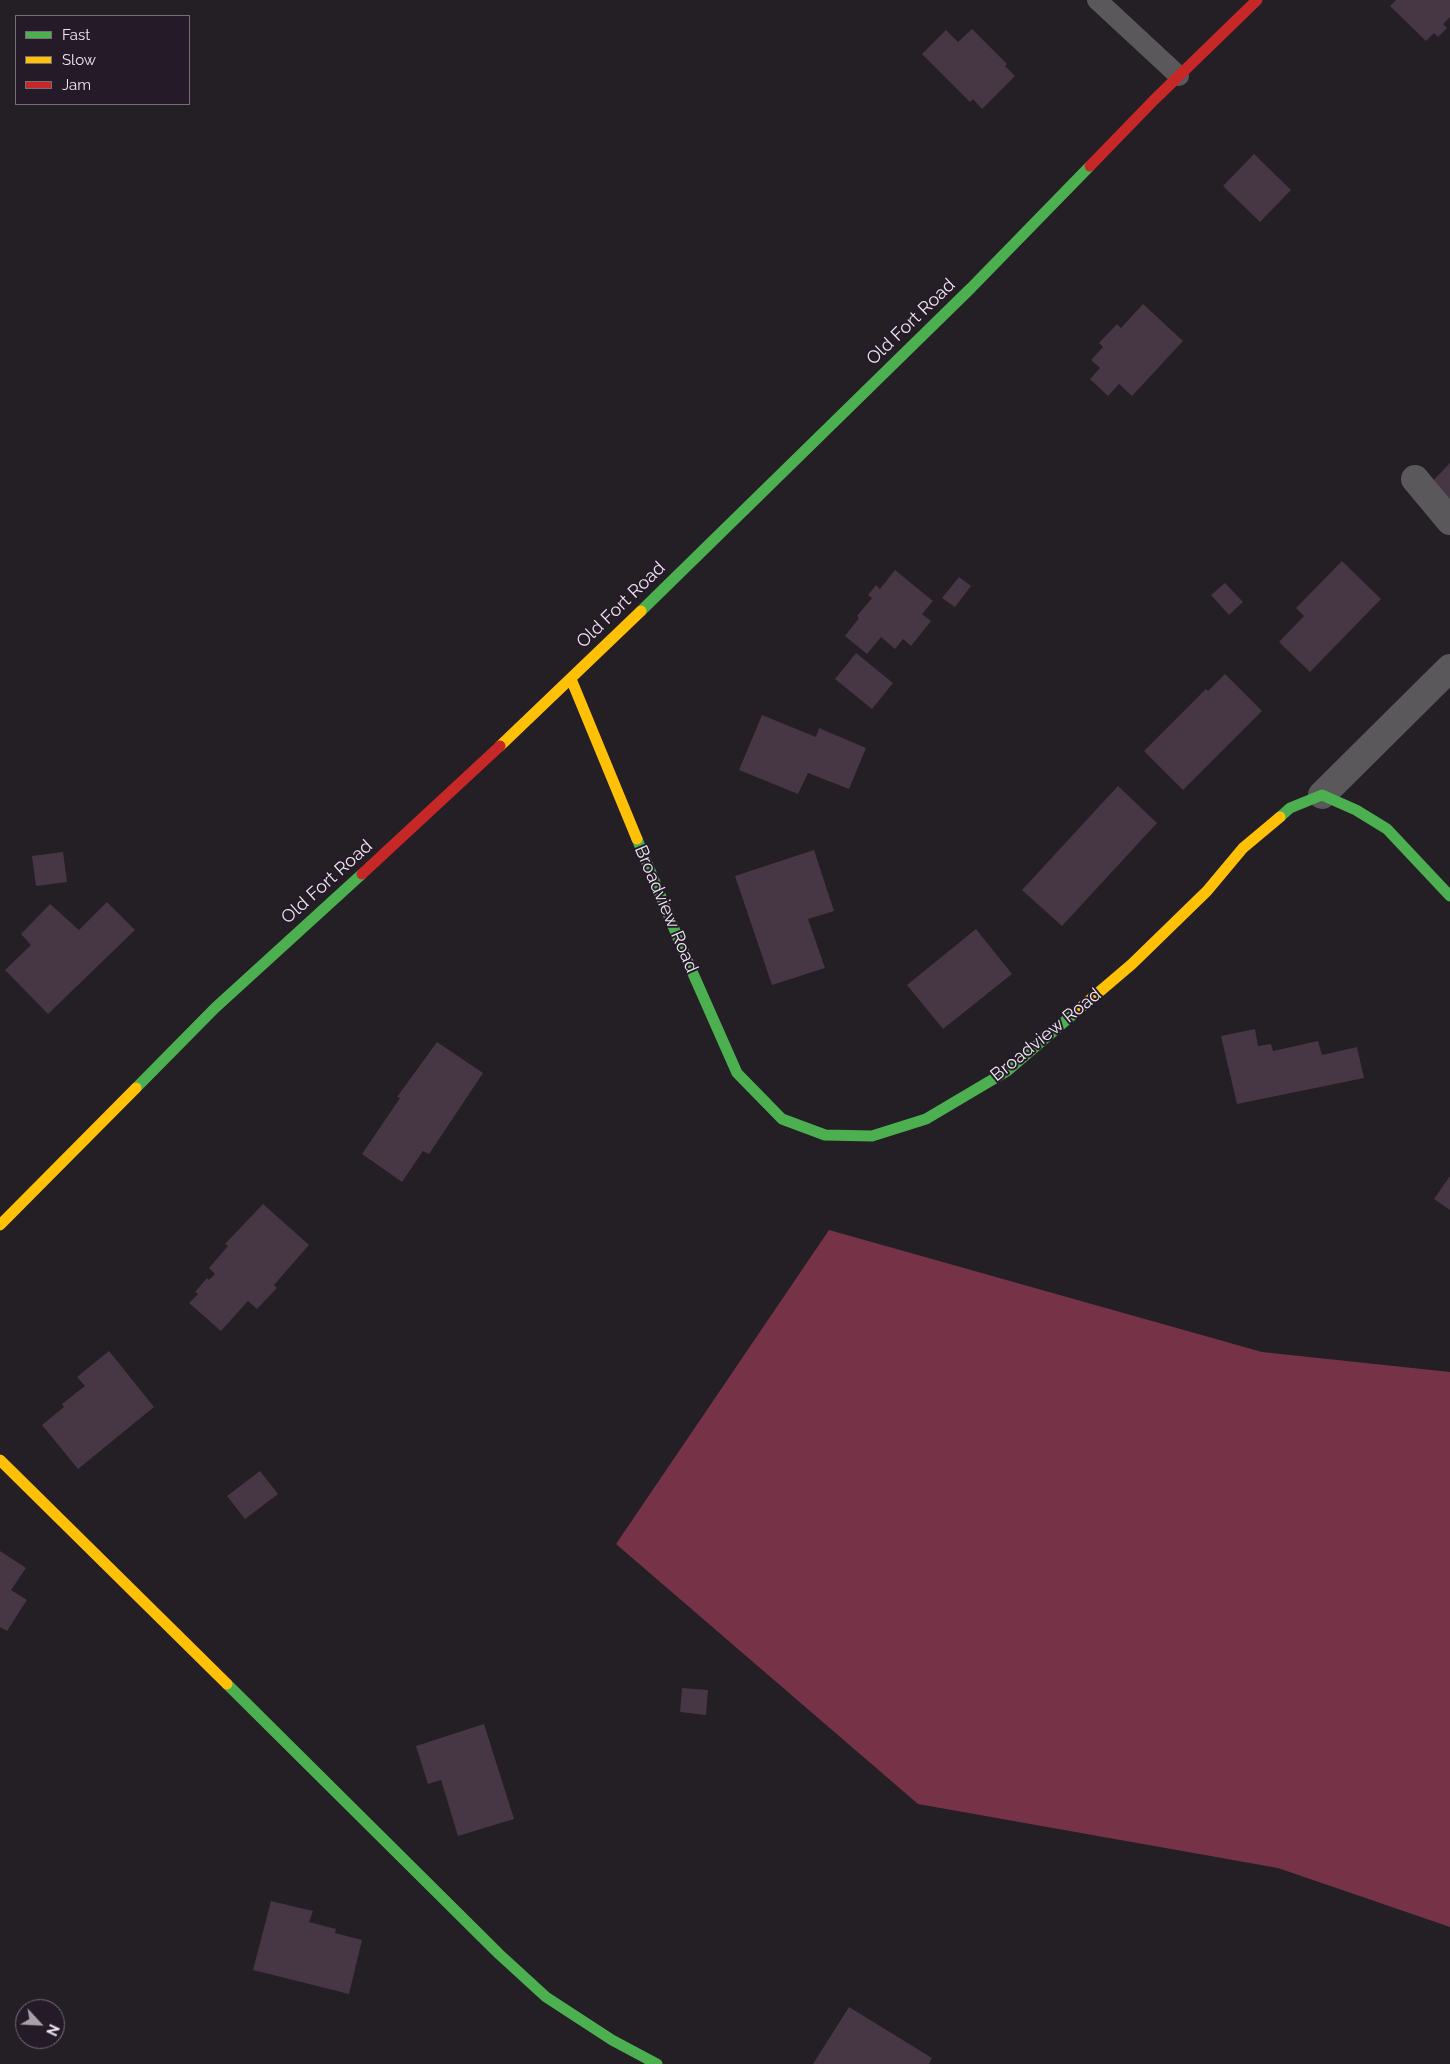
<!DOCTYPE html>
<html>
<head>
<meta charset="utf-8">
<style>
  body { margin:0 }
  #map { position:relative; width:1450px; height:2064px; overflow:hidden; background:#241e25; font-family:Raleway,sans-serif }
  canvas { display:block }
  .legend { position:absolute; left:15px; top:15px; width:175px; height:90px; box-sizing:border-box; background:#251b28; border:1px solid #756d78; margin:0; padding:6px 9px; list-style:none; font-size:15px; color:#eee7f0 }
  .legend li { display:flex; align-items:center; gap:10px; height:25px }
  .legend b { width:25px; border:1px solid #756d78 }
  .north { position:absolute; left:15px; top:1999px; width:50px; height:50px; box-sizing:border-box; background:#251b28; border:1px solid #756d78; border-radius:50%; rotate:115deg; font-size:14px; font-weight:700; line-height:20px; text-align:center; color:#eee7f0 }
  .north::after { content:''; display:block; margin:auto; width:18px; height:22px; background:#a7a1a9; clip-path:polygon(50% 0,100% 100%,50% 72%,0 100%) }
</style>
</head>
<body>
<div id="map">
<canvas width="1450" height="2064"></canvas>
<ul class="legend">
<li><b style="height:6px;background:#4caf50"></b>Fast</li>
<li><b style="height:6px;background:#ffc107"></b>Slow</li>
<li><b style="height:6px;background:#c62828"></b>Jam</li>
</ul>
<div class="north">N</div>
</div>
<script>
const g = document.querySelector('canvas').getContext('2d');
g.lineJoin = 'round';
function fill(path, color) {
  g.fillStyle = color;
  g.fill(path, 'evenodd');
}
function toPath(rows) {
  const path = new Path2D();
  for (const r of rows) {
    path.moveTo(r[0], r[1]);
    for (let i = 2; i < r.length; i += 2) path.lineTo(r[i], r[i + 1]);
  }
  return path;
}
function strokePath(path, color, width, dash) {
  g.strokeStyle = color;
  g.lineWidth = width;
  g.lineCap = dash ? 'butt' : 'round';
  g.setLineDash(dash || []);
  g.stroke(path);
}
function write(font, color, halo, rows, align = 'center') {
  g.font = font + ' Raleway,sans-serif';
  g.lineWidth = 4;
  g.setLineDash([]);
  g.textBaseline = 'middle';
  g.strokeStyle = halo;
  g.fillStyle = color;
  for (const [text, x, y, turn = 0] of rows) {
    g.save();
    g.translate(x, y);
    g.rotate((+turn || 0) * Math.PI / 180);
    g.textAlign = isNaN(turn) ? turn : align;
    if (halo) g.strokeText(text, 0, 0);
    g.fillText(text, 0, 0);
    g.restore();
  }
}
fill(toPath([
  [829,1230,1262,1352,1450,1372,1450,1927,1278,1868,918,1804,616,1544]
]), '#763348');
fill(toPath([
  [1396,0,1450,0,1450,17,1443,24,1447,28,1438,37,1434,33,1426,41,1390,6],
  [972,29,1007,64,1005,66,1015,76,982,109,973,99,970,102,922,54,946,30,958,42],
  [1254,154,1291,190,1260,222,1223,186],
  [1143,304,1183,341,1132,396,1119,384,1108,396,1090,379,1100,368,1091,360,1103,347,1099,343,1117,324,1121,328],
  [1450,463,1450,505,1429,485],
  [1342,561,1381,599,1310,672,1279,642,1304,616,1296,608],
  [895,570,933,601,922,614,931,621,911,646,903,639,895,649,881,637,867,654,845,636,859,618,857,616,872,598,868,595,876,585,880,589],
  [959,577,971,586,955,607,942,598],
  [1225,583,1243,602,1229,615,1211,595],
  [856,653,893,683,872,709,835,679],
  [1225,674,1262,711,1183,790,1144,751,1206,689,1208,691],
  [762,715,816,737,819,728,866,748,849,789,808,773,798,794,739,770],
  [1118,786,1157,823,1062,926,1022,890],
  [814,850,834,911,808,919,825,968,772,985,735,876],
  [63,852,67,882,36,886,32,856],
  [107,902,135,930,48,1014,5,970,31,945,21,934,50,904,79,930],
  [976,929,1012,974,943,1029,907,985],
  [1255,1029,1258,1046,1271,1044,1273,1051,1318,1041,1322,1055,1357,1047,1364,1078,1237,1104,1221,1036],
  [437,1042,483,1073,429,1154,423,1151,402,1182,362,1154,400,1098,397,1097],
  [1450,1176,1450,1210,1434,1199],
  [263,1204,309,1245,274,1285,277,1288,257,1309,248,1301,221,1331,189,1303,198,1294,195,1292,207,1278,209,1280,215,1274,209,1268,228,1246,225,1244],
  [109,1351,154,1407,78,1469,42,1425,64,1407,62,1404,85,1386,77,1377],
  [260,1471,278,1494,245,1519,227,1496],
  [0,1551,26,1568,11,1590,27,1600,7,1631,0,1627],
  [682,1688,708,1690,706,1715,680,1712],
  [484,1724,514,1819,458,1836,441,1780,428,1784,416,1746],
  [271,1901,313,1911,309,1922,336,1929,335,1933,362,1940,349,1994,253,1970],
  [849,2007,932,2058,929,2064,813,2064]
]), '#473744');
strokePath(toPath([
  [1097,0,1179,76]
]), '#5a585b', 20);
strokePath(toPath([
  [1415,479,1450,521],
  [1322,795,1450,668]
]), '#5a585b', 28);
strokePath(toPath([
  [641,611,971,288,1090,166],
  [1280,817,1290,808,1322,795,1356,810,1387,829,1450,896],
  [637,839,687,960,737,1073,782,1119,825,1135,872,1136,926,1119,1007,1071,1078,1010],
  [136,1088,215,1008,362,874],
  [227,1684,499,1954,546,1997,612,2040,657,2064]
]), '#4caf50', 11);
strokePath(toPath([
  [571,679,637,839],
  [500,746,641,611],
  [1078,1010,1132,964,1207,891,1243,848,1280,817],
  [0,1225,136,1088],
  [0,1460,227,1684]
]), '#ffc107', 11);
strokePath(toPath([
  [1090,166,1154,100,1257,0],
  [362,874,500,746]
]), '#c62828', 11);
write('18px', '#eee7f0', '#251b28', [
  ["Old Fort Road",911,322,-44],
  ["Old Fort Road",621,605,-44],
  ["Old Fort Road",327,882,-42],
  ["Broadview Road",666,909,67],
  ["Broadview Road",1046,1035,-39]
]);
</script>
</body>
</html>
